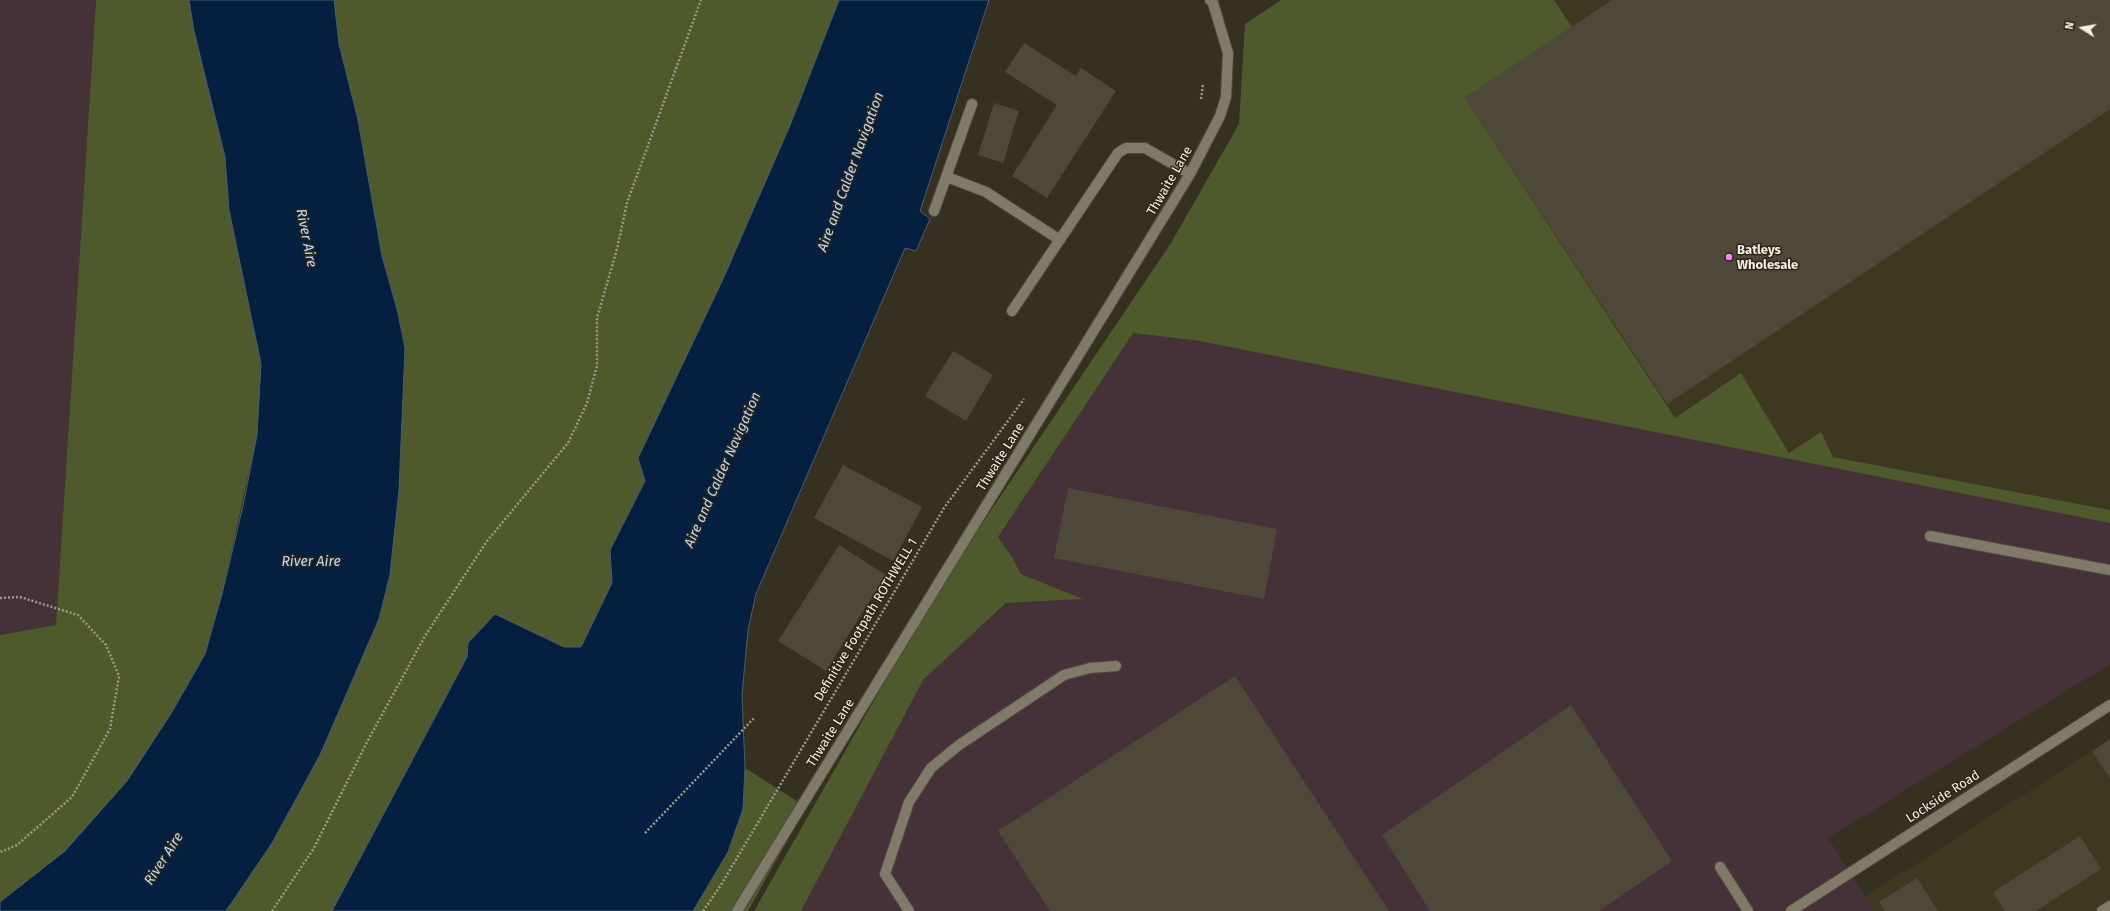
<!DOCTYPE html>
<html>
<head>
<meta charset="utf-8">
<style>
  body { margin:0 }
  #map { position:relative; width:2110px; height:911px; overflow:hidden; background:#353020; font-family:"Fira Sans",sans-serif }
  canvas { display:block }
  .north { position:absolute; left:2062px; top:8px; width:40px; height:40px; -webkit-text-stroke:3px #2b2617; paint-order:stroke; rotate:281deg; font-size:11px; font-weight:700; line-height:16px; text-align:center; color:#f2efe4 }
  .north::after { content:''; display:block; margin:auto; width:14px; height:18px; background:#f2efe4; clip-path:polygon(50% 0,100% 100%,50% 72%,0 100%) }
</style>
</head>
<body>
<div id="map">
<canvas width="2110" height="911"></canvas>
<div class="north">N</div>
</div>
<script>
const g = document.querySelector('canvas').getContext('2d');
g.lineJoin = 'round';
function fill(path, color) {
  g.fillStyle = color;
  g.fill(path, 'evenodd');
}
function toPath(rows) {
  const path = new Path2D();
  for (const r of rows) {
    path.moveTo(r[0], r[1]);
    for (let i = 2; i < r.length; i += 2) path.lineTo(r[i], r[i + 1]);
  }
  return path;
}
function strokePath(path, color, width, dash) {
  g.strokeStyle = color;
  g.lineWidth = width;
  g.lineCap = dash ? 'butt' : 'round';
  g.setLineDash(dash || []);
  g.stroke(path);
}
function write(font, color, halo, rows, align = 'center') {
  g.font = font + ' "Fira Sans",sans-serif';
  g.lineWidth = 3;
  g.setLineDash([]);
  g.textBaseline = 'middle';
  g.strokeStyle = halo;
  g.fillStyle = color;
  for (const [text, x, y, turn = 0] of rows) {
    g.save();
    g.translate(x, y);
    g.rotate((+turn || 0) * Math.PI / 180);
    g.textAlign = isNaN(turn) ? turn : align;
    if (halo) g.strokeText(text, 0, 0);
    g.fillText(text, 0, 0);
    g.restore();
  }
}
fill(toPath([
  [1554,0,2110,0,2110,510,1833,457,1789,453,1741,373,1675,418,1465,98,1572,27],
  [2110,739,2110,911,1875,911,1865,897]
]), '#3f3821');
fill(toPath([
  [0,0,96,0,56,625,0,635],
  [1133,333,1200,341,2110,523,2110,664,1828,838,1875,911,801,911,922,680,1007,603,1082,599,1021,574,1012,557,998,537]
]), '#453238');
fill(toPath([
  [96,0,189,0,194,31,225,157,229,210,261,364,257,435,222,594,205,654,172,712,127,781,65,851,0,902,0,635,56,625],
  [334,0,839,0,791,123,723,279,638,458,645,481,610,550,612,583,581,647,564,647,495,615,468,643,467,657,332,911,226,911,272,843,320,755,379,619,390,575,399,490,405,348,397,309,382,256,358,120,339,44],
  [1281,0,1554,0,1572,27,1465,98,1675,418,1741,373,1789,453,1821,432,1833,457,2110,510,2110,523,1200,341,1133,333,998,537,1012,557,1021,574,1083,599,1006,603,923,680,801,911,754,911,934,595,1171,243,1239,124,1245,24],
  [745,768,806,807,748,911,693,911,728,852,743,809]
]), '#4e5a2c');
const water = toPath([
  [189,0,334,0,339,44,358,120,382,256,397,309,405,348,399,490,390,575,379,619,320,755,272,843,226,911,0,911,0,902,65,851,127,781,172,712,205,654,222,594,243,506,257,435,261,364,229,210,225,157,194,31,189,0],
  [839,0,989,0,920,211,930,219,916,251,905,248,756,594,748,630,742,695,745,768,743,809,728,852,693,911,332,911,467,657,468,643,495,614,564,647,581,647,612,583,610,550,645,481,638,458,723,279,791,123,839,0]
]);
fill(water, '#051f41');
strokePath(water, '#4c5d72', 1);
fill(toPath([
  [1612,0,2110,0,2110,109,1667,404,1465,98],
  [1024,43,1076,76,1081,68,1116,91,1047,198,1012,176,1057,105,1005,72],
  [994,103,1019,111,1003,163,978,155],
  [953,351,993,375,966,421,925,396],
  [843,465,922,507,893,561,814,518],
  [1068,488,1277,529,1264,599,1054,558],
  [839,545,886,575,826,671,778,641],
  [1235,676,1389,911,1050,911,998,831],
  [1571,705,1672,861,1599,911,1430,911,1382,835],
  [2110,739,2110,779,2092,751],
  [2080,836,2101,869,2036,911,2005,911,1993,892],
  [1917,878,1938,911,1885,911,1879,902]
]), '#4e4838');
const minor = toPath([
  [947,177,986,192,1060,240],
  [934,211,972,104],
  [1012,311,1118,153,1126,148,1145,148,1190,174],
  [1930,536,2110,570],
  [1720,867,1748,911],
  [737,911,1190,174,1220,116,1226,97,1228,53,1213,3,1210,0],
  [909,911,885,874,909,802,931,768,959,745,1064,675,1090,668,1116,666],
  [1791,911,2110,705],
  [2102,911,2110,906]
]);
strokePath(minor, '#504c3e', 12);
strokePath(toPath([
  [1201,99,1203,84],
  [0,598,20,597,78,615,106,645,119,676,110,729,72,797,17,845,0,852],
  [645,833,755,717],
  [272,911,314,848,366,744,425,636,487,541,568,443,587,403,597,366,597,318,617,249,627,203,701,0],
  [703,911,721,885,944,508,1024,399]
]), '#9c988b', 2.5, [2, 2]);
strokePath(minor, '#807b69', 10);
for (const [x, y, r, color] of [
  [1729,257,4,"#f28af3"]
]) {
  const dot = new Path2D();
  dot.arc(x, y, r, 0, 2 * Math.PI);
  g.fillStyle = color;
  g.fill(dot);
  strokePath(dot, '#2b2617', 1.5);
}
write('13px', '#f2efe4', '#2b2617', [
  ["Thwaite Lane",1170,181,-60],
  ["Thwaite Lane",1001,457,-58],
  ["Definitive Footpath ROTHWELL 1",866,620,-59],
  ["Thwaite Lane",831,733,-58],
  ["Lockside Road",1943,797,-33]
]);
write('bold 13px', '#f2efe4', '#2b2617', [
  ["Batleys",1737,250],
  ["Wholesale",1737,265]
], 'left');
write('italic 14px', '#bcd8fe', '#2b2617', [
  ["Aire and Calder Navigation",851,172,-70],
  ["River Aire",306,238,79],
  ["Aire and Calder Navigation",723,470,-66],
  ["River Aire",311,562],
  ["River Aire",164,859,-57]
]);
</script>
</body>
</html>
